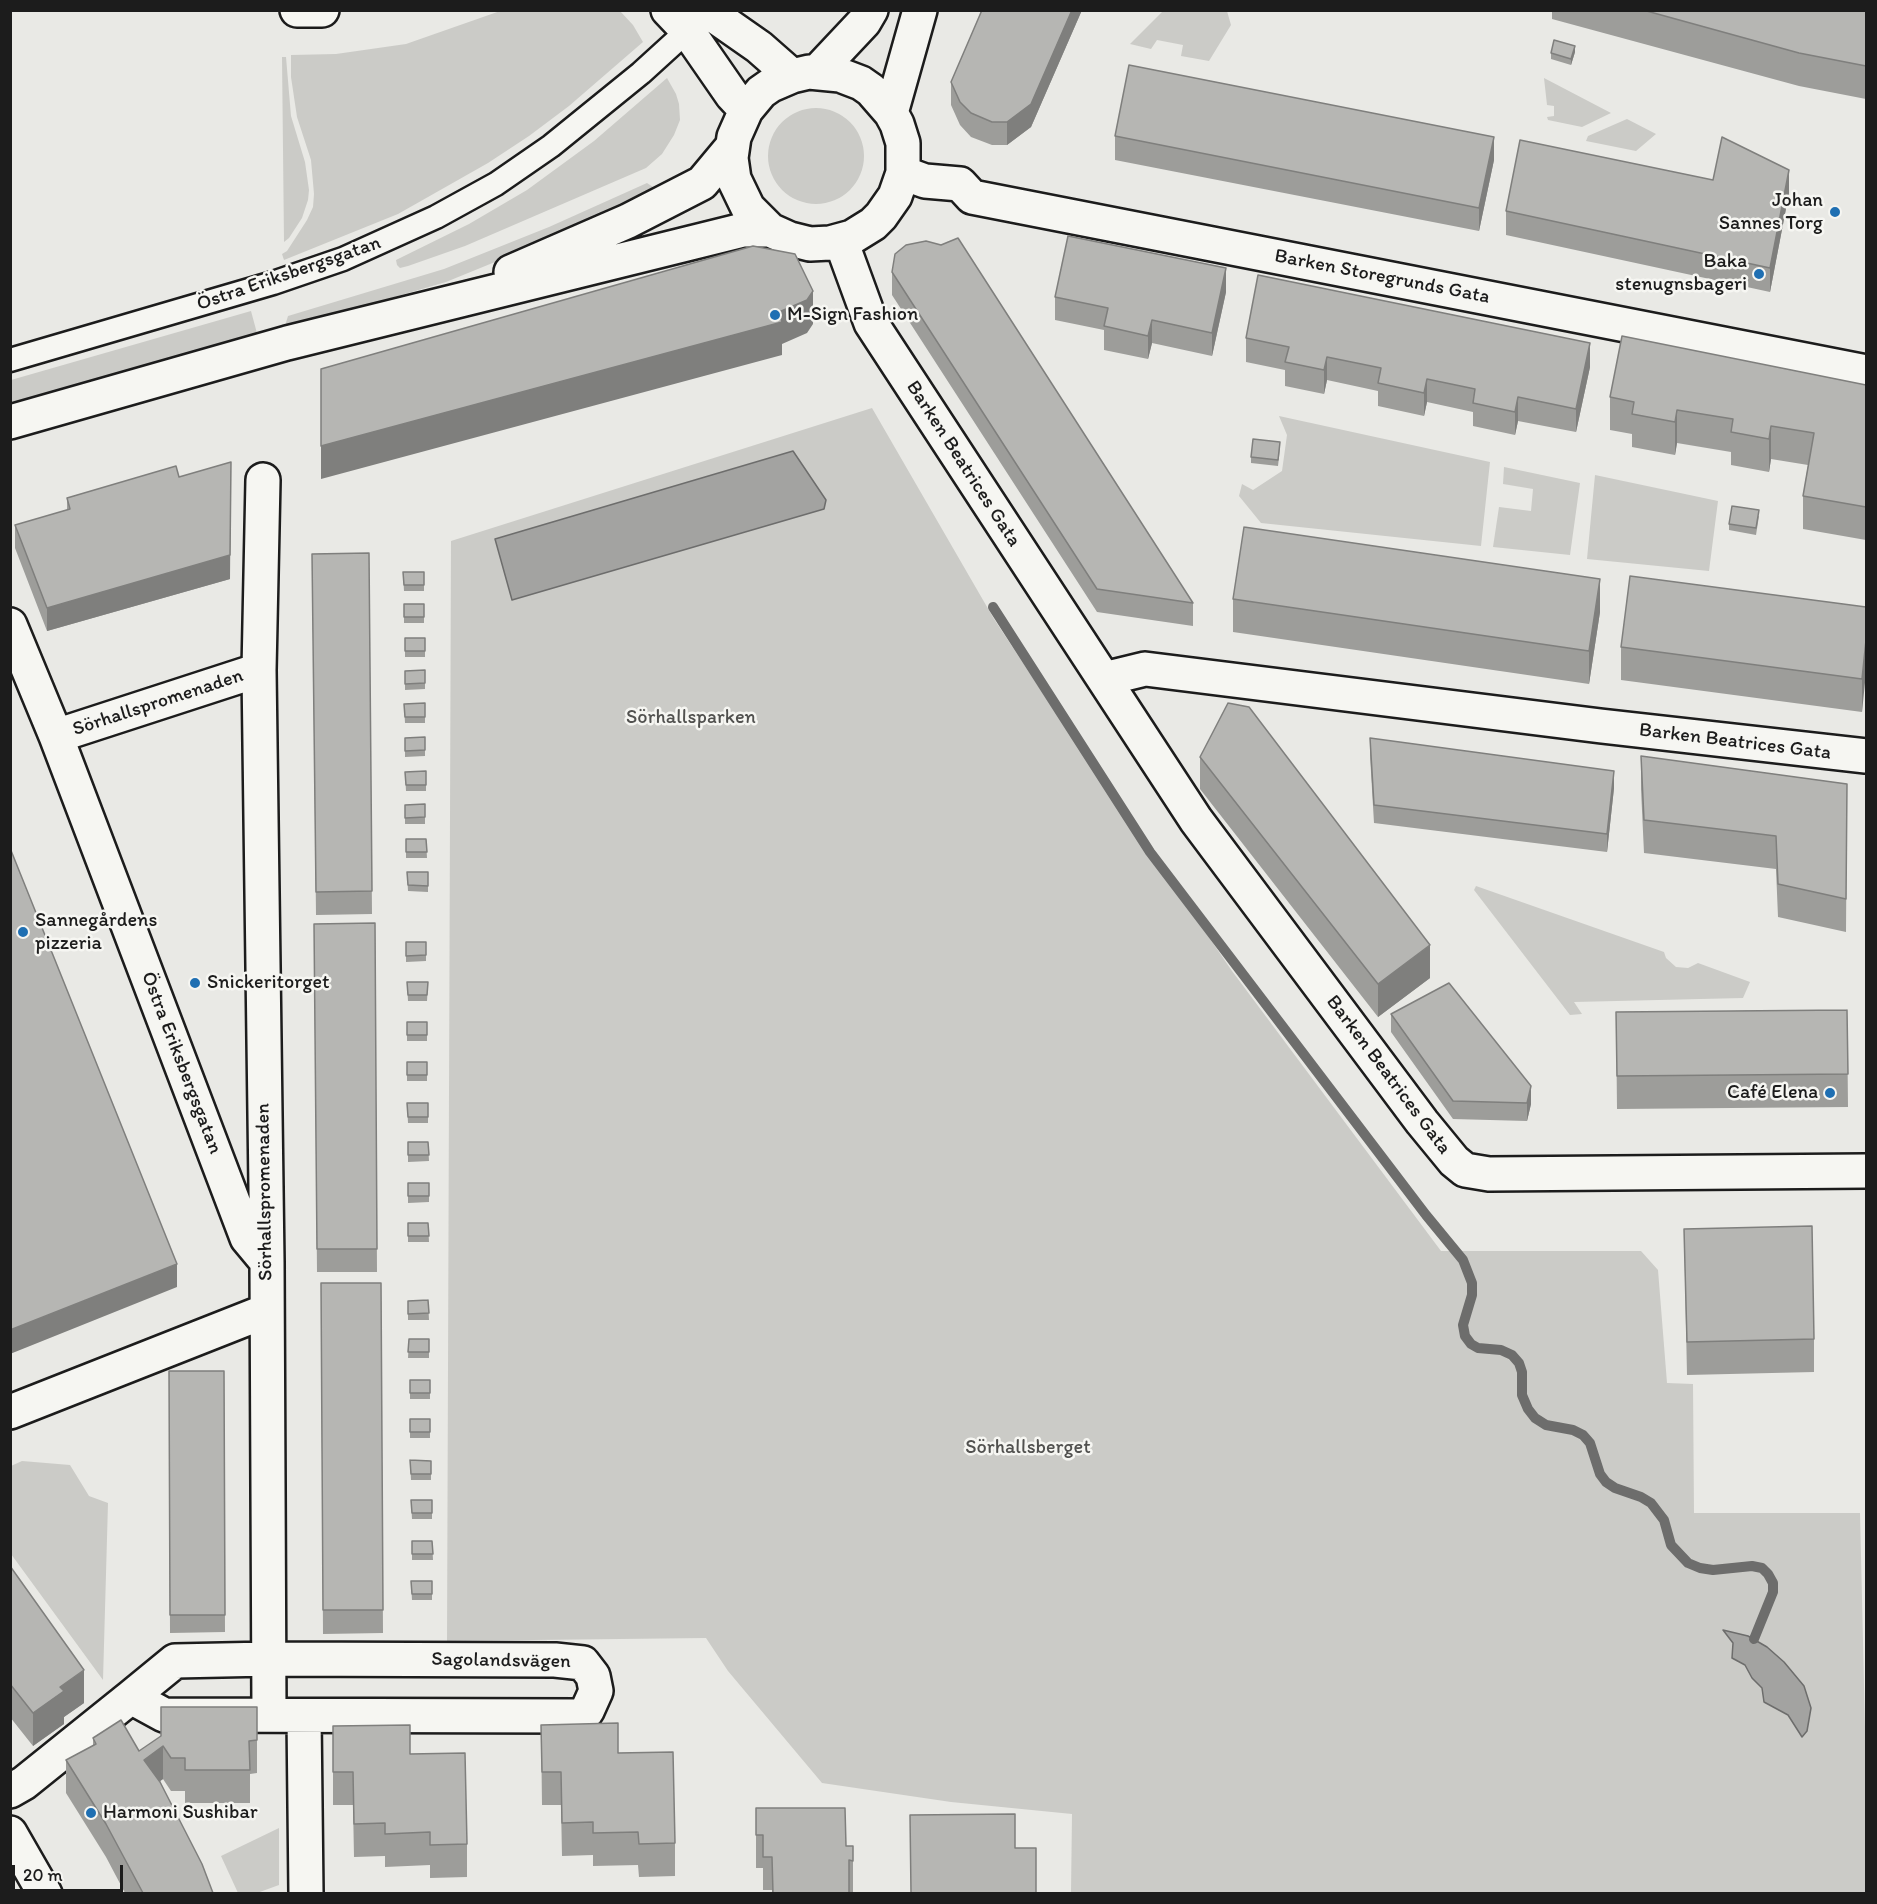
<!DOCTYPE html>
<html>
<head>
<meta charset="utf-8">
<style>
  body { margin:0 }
  #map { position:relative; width:1877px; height:1904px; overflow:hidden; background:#e9e9e5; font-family:Itim,sans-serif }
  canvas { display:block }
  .frame { position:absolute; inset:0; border:12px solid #1c1c1c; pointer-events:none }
  .scale { position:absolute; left:12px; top:1865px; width:111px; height:27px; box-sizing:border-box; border:3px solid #1c1c1c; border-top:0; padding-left:8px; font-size:18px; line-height:21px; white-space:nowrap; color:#1c1c1c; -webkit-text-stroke:4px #f6f6f2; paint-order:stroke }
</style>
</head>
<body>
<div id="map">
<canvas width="1877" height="1904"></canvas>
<div class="frame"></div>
<div class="scale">20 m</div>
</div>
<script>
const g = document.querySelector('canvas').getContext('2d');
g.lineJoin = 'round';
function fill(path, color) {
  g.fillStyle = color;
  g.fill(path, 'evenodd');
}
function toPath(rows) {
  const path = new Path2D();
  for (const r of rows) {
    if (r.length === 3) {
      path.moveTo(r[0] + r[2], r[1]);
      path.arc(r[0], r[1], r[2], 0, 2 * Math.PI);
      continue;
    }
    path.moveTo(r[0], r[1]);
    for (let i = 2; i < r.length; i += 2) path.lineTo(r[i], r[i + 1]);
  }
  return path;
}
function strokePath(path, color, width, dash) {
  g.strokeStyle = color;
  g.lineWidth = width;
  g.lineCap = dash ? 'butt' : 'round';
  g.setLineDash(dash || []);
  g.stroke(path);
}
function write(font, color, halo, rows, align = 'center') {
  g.font = font + ' Itim,sans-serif';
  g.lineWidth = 5;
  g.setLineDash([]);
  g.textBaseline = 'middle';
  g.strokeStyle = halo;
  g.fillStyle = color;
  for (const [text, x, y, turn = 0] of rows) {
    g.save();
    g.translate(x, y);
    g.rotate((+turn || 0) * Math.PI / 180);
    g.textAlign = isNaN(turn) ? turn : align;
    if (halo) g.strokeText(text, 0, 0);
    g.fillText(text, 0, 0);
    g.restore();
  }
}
fill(toPath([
  [503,10,620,11,633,25,643,42,569,106,529,136,488,163,398,214,284,260,282,254,287,251,307,220,313,207,314,194,311,160,297,117,291,77,291,55,336,54,406,44],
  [1163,11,1227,11,1231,25,1209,61,1181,56,1183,45,1157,40,1151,49,1130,44],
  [282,57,286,57,291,116,305,162,309,190,308,200,302,218,289,238,284,242],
  [667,78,676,94,679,104,680,120,674,135,662,154,646,168,465,246,408,266,400,268,397,265,396,260,469,224,527,190,594,141],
  [1544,78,1611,113,1582,127,1548,120,1547,117,1554,116,1554,106,1547,105],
  [816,156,48],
  [1627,119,1656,134,1636,151,1586,141,1588,136],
  [647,183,653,187,654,192,544,242,446,282,284,329,288,316,444,269,549,227],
  [251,311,258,337,11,410,11,380],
  [872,408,994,619,1069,733,1232,971,1441,1251,1641,1251,1658,1270,1667,1383,1693,1384,1694,1513,1860,1513,1866,1770,1866,1893,1071,1893,1072,1814,951,1802,822,1783,728,1671,706,1638,447,1641,451,541],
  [1279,416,1490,462,1481,546,1261,523,1239,496,1242,484,1253,490,1282,471,1287,435],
  [1504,467,1580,483,1570,555,1493,547,1499,507,1531,511,1533,489,1503,484],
  [1595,475,1718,501,1709,571,1587,559],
  [1476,886,1664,952,1666,958,1676,967,1688,968,1698,963,1750,982,1743,998,1574,1002,1582,1014,1570,1015,1474,890],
  [22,1461,70,1465,89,1496,108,1503,103,1680,11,1554,11,1466],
  [279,1828,279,1885,257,1893,238,1893,221,1856]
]), '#cbcbc7');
const water = toPath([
  [793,451,826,500,824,509,512,600,495,539,793,451],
  [1723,1630,1748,1636,1767,1647,1784,1662,1804,1686,1811,1708,1807,1731,1802,1737,1788,1715,1764,1702,1762,1688,1752,1678,1745,1665,1732,1658,1733,1643,1723,1630]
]);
fill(water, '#a3a3a1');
strokePath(water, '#6d6d6c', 1.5);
strokePath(toPath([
  [993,607,1150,852,1426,1215,1463,1260,1472,1283,1472,1295,1463,1325,1465,1336,1471,1344,1478,1348,1501,1350,1512,1355,1519,1363,1522,1372,1522,1395,1528,1409,1535,1418,1546,1425,1573,1430,1583,1435,1590,1443,1600,1474,1606,1482,1615,1488,1641,1497,1651,1503,1664,1520,1671,1545,1688,1563,1700,1568,1713,1570,1752,1566,1762,1568,1768,1574,1773,1583,1773,1592,1754,1639]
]), '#6d6d6c', 10);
const lane = toPath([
  [10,360,273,283,343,259,436,217,496,184,551,146,641,73,697,22]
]);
const street = toPath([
  [297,10,322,10],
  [668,10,687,30,732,95,746,110],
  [706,10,759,47,792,76],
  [817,72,864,22,871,10],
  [891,113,871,90,861,83,840,75,809,72,792,76,771,85,761,92,746,110,734,137,731,158,734,179,748,208,770,230,790,239,810,244,830,243,852,237,873,224,881,216,895,196,903,173,903,143,897,124,891,113,920,10],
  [903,173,925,181,960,184,972,197,1866,372],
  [841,241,871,323,1196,820,1422,1122,1454,1161,1465,1170,1489,1174,1866,1171],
  [511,272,628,221,702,183,732,147],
  [10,422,287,343,743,230,770,230],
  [10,625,56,736,247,1238,267,1262],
  [259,670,267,1262,269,1713],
  [1104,679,1145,669,1601,726,1866,756],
  [56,736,259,670,263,480],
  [10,1412,266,1311],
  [304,1716,306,1894],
  [10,1791,24,1783,131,1697,175,1661,269,1659,555,1660,583,1663,593,1676,596,1691,587,1711,579,1716,164,1715,131,1697],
  [10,1833,45,1894]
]);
strokePath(lane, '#1c1c1c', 27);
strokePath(street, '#1c1c1c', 38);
strokePath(lane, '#f6f6f2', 22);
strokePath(street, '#f6f6f2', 33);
fill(toPath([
  [982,10,1082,10,1031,127,1007,145,992,145,971,137,960,125,951,105,951,82],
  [1552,10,1866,10,1866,99,1799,86,1552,19],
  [1575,52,1571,65,1551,59,1551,53],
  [1115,136,1494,160,1479,231,1115,160],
  [1713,180,1789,193,1770,292,1506,235,1506,211],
  [892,272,1193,603,1193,626,1097,612,892,295],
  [1226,292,1212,356,1152,343,1148,359,1104,350,1104,330,1055,320,1055,297],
  [1246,338,1590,367,1576,432,1518,421,1515,435,1473,426,1473,412,1427,402,1424,416,1378,406,1378,391,1327,380,1324,394,1285,386,1285,370,1246,362],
  [1866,385,1866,540,1803,529,1803,496,1808,465,1771,459,1769,472,1731,465,1731,452,1677,443,1675,455,1632,447,1632,434,1610,430,1610,397],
  [1280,448,1278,466,1251,463,1251,457],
  [179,477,230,579,47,631,15,548,15,525,67,510,67,498],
  [1759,516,1756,535,1729,530,1729,524],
  [369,553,372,914,316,915,312,554],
  [403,572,424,572,424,591,404,591],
  [1233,599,1600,612,1589,684,1233,632],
  [404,604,424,604,424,623,404,623],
  [1866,607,1862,712,1621,680,1621,647],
  [405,638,425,638,425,657,405,657],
  [425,670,425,689,405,690,405,671],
  [425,703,425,723,405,723,404,704],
  [425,737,425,756,405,757,405,738],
  [1370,738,1614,788,1607,852,1374,823,1370,755],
  [1641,756,1847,784,1846,932,1778,917,1776,869,1644,853,1641,789],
  [1200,757,1430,978,1378,1017,1200,789],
  [426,771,426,791,406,791,405,772],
  [425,804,425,824,405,824,405,805],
  [406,839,426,839,427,858,406,858],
  [407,872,428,872,428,892,408,891],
  [375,923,377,1272,317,1272,314,924],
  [406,942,426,942,426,961,406,962],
  [407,982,428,982,427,1001,408,1001],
  [1847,1010,1848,1107,1617,1109,1616,1012],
  [1391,1014,1531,1104,1527,1121,1453,1119,1391,1032],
  [407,1022,427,1022,427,1041,407,1041],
  [407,1062,427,1062,427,1081,407,1081],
  [407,1103,428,1103,428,1123,408,1123],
  [408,1142,428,1142,429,1161,408,1162],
  [408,1183,429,1183,429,1202,408,1203],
  [408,1223,428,1223,429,1242,408,1242],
  [1684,1229,1814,1339,1814,1372,1687,1375],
  [321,1283,381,1283,383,1633,323,1634],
  [428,1300,429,1320,408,1320,408,1301],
  [409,1339,429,1339,429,1358,408,1358],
  [169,1371,224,1371,225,1632,170,1633],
  [410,1380,430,1380,430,1399,410,1399],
  [410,1419,430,1419,430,1438,410,1438],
  [410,1460,431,1461,431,1480,411,1480],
  [411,1500,432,1500,432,1519,412,1519],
  [412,1541,432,1541,433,1560,412,1560],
  [10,1566,84,1703,64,1717,64,1724,33,1746,10,1717],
  [411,1581,432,1581,432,1600,412,1600],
  [257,1707,257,1773,250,1774,250,1803,185,1803,185,1791,171,1791,163,1779,160,1781,213,1893,125,1893,106,1857,66,1793,66,1760,93,1746,93,1738,139,1751],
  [541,1725,618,1753,675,1843,675,1876,639,1877,638,1865,593,1866,593,1855,562,1856,561,1805,542,1805],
  [333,1726,410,1754,467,1844,467,1877,430,1878,430,1865,385,1867,385,1856,354,1857,353,1805,333,1805],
  [756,1808,846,1846,853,1846,853,1893,772,1893,772,1890,763,1890,763,1868,756,1868]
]), '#9d9d9a');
fill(toPath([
  [1072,10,1082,10,1031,127,1007,145,1007,122],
  [1575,46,1575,52,1571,65,1571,59],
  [1494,137,1494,160,1479,231,1479,208],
  [1789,170,1789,193,1770,292,1770,268],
  [1226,268,1226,292,1212,356,1212,333],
  [813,291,813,324,807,333,782,344,782,355,321,479,321,446,779,312],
  [1152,320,1152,343,1148,359,1148,336],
  [1590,343,1590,367,1576,432,1576,409],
  [1327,357,1327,380,1324,394,1324,370],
  [1427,379,1427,402,1424,416,1424,393],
  [1518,397,1518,421,1515,435,1515,412],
  [1677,410,1677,443,1675,455,1675,422],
  [1771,426,1771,459,1769,472,1769,439],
  [231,462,230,579,47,631,47,608],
  [1600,579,1600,612,1589,684,1589,651],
  [1866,640,1866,673,1862,712,1862,679],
  [1614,771,1614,788,1607,852,1607,834],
  [1430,945,1430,978,1378,1017,1378,984],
  [1531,1086,1531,1104,1527,1121,1527,1103],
  [177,1264,177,1287,10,1354,10,1330],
  [84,1670,84,1703,64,1717,64,1724,33,1746,33,1713,60,1687],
  [163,1746,163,1779,144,1793,144,1760]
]), '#7f7f7d');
const building = toPath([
  [982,10,1072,10,1031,104,1007,122,992,122,971,113,960,102,951,82,982,10],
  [1643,10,1866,10,1866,66,1799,53,1643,10],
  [1554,40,1575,46,1571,59,1551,53,1554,40],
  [1129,65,1494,137,1479,208,1115,136,1129,65],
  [1722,137,1789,170,1770,268,1506,211,1520,140,1713,180,1722,137],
  [1068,236,1226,268,1212,333,1152,320,1148,336,1104,326,1108,308,1055,297,1068,236],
  [958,238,1193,603,1097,589,892,272,895,254,906,245,926,241,941,245,958,238],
  [753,246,795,254,813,291,807,300,779,312,782,322,321,446,321,369,753,246],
  [1258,275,1590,343,1576,409,1518,397,1515,412,1473,403,1475,389,1427,379,1424,393,1378,383,1381,368,1327,357,1324,370,1285,362,1289,347,1246,338,1258,275],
  [1622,336,1866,385,1866,507,1803,496,1814,433,1771,426,1769,439,1731,432,1733,419,1677,410,1675,422,1632,414,1634,402,1610,397,1622,336],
  [1253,439,1280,442,1278,460,1251,457,1253,439],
  [231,462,230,555,47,608,15,525,70,509,67,498,176,466,179,477,231,462],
  [1732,506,1759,510,1756,528,1729,524,1732,506],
  [1244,527,1600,579,1589,651,1233,599,1244,527],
  [369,553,372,891,316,892,312,554,369,553],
  [403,572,424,572,424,585,404,585,403,572],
  [1630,576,1866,607,1866,640,1862,679,1621,647,1630,576],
  [404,604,424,604,424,617,404,617,404,604],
  [405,638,425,638,425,651,405,651,405,638],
  [425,670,425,683,405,684,405,671,425,670],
  [425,703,425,717,405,717,404,704,425,703],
  [1228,703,1249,707,1430,945,1378,984,1200,757,1228,703],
  [425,737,425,750,405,751,405,738,425,737],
  [1370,738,1614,771,1607,834,1374,805,1370,738],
  [1641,756,1847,784,1846,899,1778,884,1776,836,1644,820,1641,756],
  [426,771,426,785,406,785,405,772,426,771],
  [425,804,425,817,405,818,405,805,425,804],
  [406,839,426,839,427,852,406,852,406,839],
  [10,848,177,1264,10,1330,10,848],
  [407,872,428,872,428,886,408,885,407,872],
  [375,923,377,1249,317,1249,314,924,375,923],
  [406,942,426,942,426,955,406,956,406,942],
  [407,982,428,982,427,995,408,995,407,982],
  [1449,983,1531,1086,1527,1103,1453,1101,1391,1014,1449,983],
  [1847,1010,1848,1074,1617,1076,1616,1012,1847,1010],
  [407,1022,427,1022,427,1035,407,1035,407,1022],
  [407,1062,427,1062,427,1075,407,1075,407,1062],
  [407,1103,428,1103,428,1117,408,1117,407,1103],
  [408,1142,428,1142,429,1155,408,1155,408,1142],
  [408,1183,429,1183,429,1196,408,1196,408,1183],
  [408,1223,428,1223,429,1236,408,1236,408,1223],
  [1812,1226,1814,1339,1687,1342,1684,1229,1812,1226],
  [321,1283,381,1283,383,1610,323,1610,321,1283],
  [428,1300,429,1313,408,1314,408,1301,428,1300],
  [409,1339,429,1339,429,1352,408,1352,409,1339],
  [169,1371,224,1371,225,1615,170,1615,169,1371],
  [410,1380,430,1380,430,1393,410,1393,410,1380],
  [410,1419,430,1419,430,1432,410,1432,410,1419],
  [410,1460,431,1461,431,1474,411,1474,410,1460],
  [411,1500,432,1500,432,1513,412,1513,411,1500],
  [412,1541,432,1541,433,1554,412,1554,412,1541],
  [10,1566,84,1670,60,1687,64,1691,33,1713,10,1684,10,1566],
  [411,1581,432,1581,432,1594,412,1594,411,1581],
  [161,1707,257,1707,257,1740,249,1741,250,1770,185,1770,185,1758,171,1758,163,1746,144,1760,160,1782,202,1864,213,1893,143,1893,106,1824,66,1760,96,1744,93,1738,121,1720,139,1751,161,1736,161,1707],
  [618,1723,618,1753,673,1752,675,1843,639,1844,638,1832,593,1833,593,1822,562,1823,561,1772,542,1772,541,1725,618,1723],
  [410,1725,410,1754,465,1753,467,1844,430,1845,430,1832,385,1834,385,1823,354,1824,353,1772,333,1772,333,1726,410,1725],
  [756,1808,845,1808,846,1846,853,1846,853,1861,849,1860,849,1893,773,1893,772,1857,763,1857,763,1835,756,1835,756,1808],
  [1015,1814,1015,1848,1036,1848,1036,1893,911,1893,910,1815,1015,1814]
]);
fill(building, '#b6b6b3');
strokePath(building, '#7f7f7d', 1.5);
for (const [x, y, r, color] of [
  [1835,212,6,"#1f6fb2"],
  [1759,274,6,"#1f6fb2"],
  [775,315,6,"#1f6fb2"],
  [23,932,6,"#1f6fb2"],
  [195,983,6,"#1f6fb2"],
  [1830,1093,6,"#1f6fb2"],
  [91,1813,6,"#1f6fb2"]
]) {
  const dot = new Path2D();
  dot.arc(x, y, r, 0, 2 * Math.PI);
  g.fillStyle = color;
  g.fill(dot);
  strokePath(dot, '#f6f6f2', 2);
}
write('20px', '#1c1c1c', '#f6f6f2', [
  ["Johan",1823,201,"right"],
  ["Sannes Torg",1823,224,"right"],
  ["Baka",1747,262,"right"],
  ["stenugnsbageri",1747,285,"right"],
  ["M-Sign Fashion",787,315],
  ["Sannegårdens",35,921],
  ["pizzeria",35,944],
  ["Snickeritorget",207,983],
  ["Café Elena",1818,1093,"right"],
  ["Harmoni Sushibar",103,1813]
], 'left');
write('20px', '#1c1c1c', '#f6f6f2', [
  ["Östra Eriksbergsgatan",289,274,-19],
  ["Barken Storegrunds Gata",1382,277,11],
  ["Barken Beatrices Gata",963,464,57],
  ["Sörhallspromenaden",158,703,-18],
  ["Barken Beatrices Gata",1735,742,7],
  ["Östra Eriksbergsgatan",181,1063,69],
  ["Barken Beatrices Gata",1388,1075,53],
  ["Sörhallspromenaden",265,1192,-91],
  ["Sagolandsvägen",501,1661,1]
]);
write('20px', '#51514f', '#f6f6f2', [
  ["Sörhallsparken",691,718],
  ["Sörhallsberget",1028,1448]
]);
</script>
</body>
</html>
